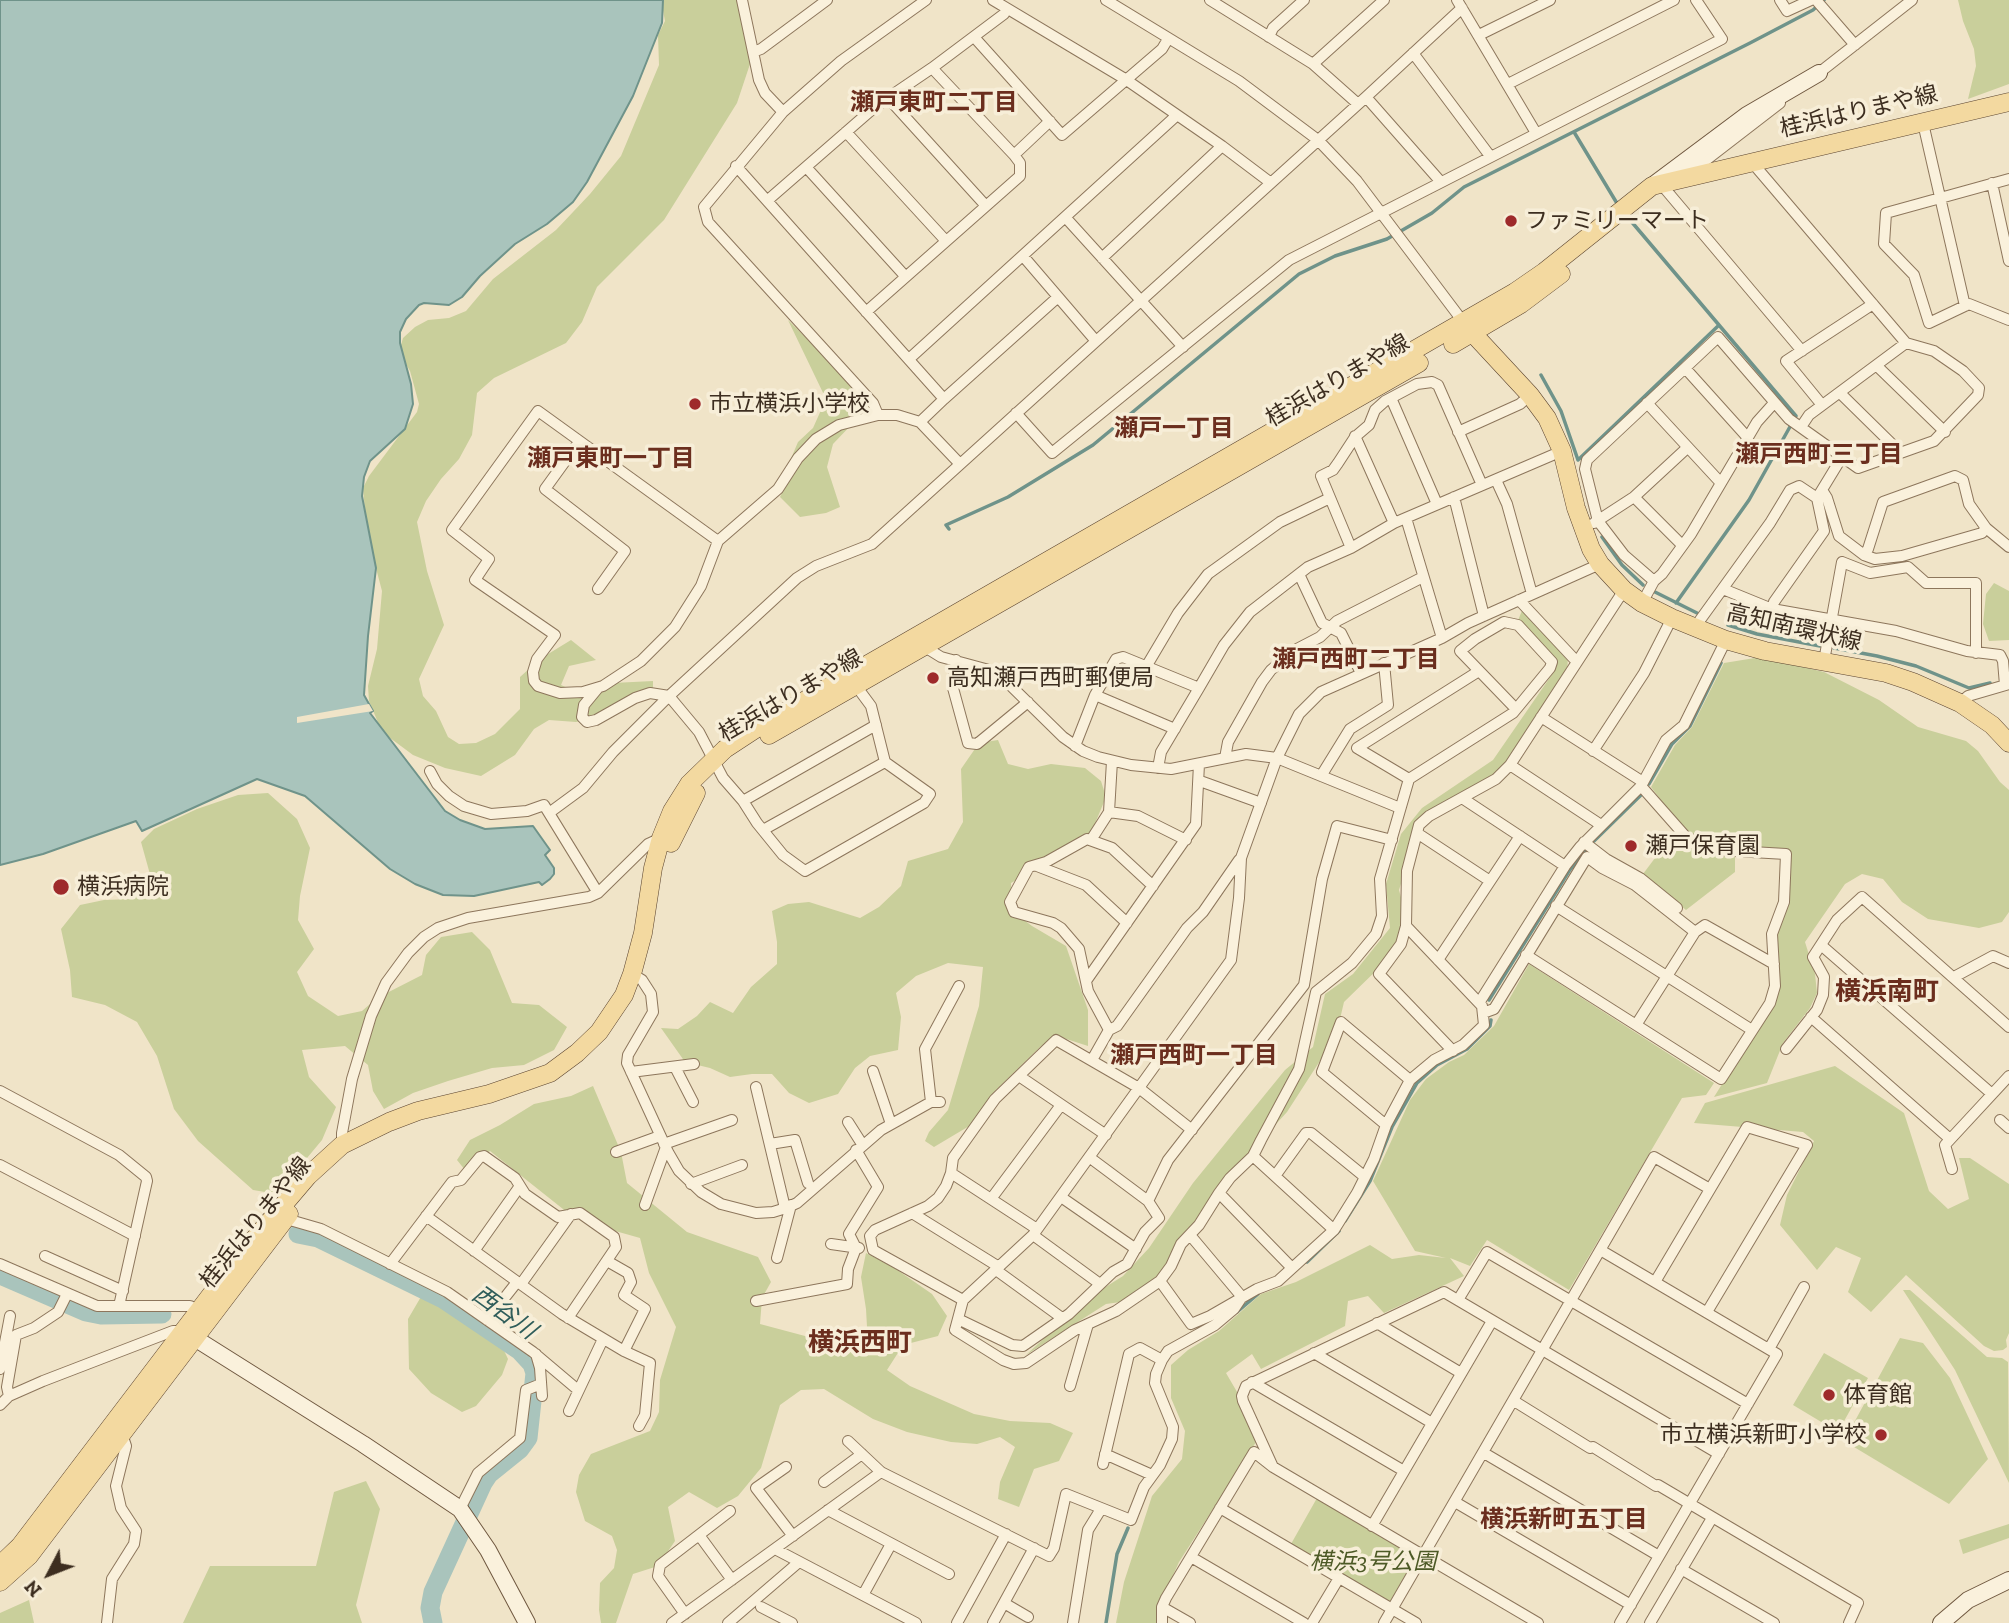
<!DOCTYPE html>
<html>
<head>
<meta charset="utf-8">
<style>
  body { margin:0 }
  #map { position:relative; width:2009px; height:1623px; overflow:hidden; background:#f0e4c8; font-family:"Zilla Slab",serif }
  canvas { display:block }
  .north { position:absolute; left:14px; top:1539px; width:70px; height:70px; -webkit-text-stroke:5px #f7eed8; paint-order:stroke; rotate:228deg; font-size:19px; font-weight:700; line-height:28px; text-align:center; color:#3d2e20 }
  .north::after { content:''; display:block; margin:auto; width:24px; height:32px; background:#3d2e20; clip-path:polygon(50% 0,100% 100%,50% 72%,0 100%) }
</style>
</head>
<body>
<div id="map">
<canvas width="2009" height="1623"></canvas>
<div class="north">N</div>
</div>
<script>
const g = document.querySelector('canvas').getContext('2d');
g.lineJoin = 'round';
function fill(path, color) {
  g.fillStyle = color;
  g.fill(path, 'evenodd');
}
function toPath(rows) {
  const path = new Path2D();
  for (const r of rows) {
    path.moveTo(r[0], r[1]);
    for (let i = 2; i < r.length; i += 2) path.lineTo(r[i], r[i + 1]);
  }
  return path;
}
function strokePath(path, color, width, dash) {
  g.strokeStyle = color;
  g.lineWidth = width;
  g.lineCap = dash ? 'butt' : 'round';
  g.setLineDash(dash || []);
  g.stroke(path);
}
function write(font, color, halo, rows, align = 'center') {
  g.font = font + ' "Zilla Slab","Noto Sans JP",serif';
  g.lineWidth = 7;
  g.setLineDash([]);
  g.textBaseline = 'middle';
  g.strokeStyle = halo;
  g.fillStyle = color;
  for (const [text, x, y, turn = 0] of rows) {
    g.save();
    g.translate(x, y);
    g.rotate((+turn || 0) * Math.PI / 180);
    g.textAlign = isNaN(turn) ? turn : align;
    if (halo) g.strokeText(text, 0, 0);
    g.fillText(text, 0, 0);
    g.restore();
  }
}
fill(toPath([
  [661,0,739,0,750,45,750,64,737,103,664,220,597,287,582,322,566,343,494,378,477,393,472,435,459,459,441,479,426,501,417,522,427,571,444,625,419,679,423,696,436,711,448,737,459,744,476,743,495,734,520,709,520,677,540,659,571,640,596,660,569,666,561,685,574,691,613,683,653,681,653,691,633,705,598,717,576,722,549,720,534,729,515,755,481,776,445,768,413,755,382,732,369,701,368,686,377,649,382,591,367,534,363,488,369,476,417,412,419,404,410,371,399,352,403,338,415,327,428,320,449,318,466,311,493,279,556,230,590,194,621,156,659,65,658,35,665,21],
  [1958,0,2009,0,2009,84,1968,99,1976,66,1974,49,1963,21],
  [788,320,842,373,856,396,854,422,833,444,827,467,840,507,826,513,800,517,780,497,788,480,787,468,798,442,813,428,826,399],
  [1994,583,2009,591,2009,640,1989,641,1983,624,1986,594],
  [1523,608,1568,654,1567,679,1530,742,1493,775,1436,814,1416,835,1399,890,1409,927,1384,963,1344,1002,1336,1036,1287,1112,1246,1157,1154,1283,1128,1301,1106,1304,1026,1355,1088,1298,1123,1276,1149,1248,1193,1183,1285,1070,1313,1047,1325,994,1353,974,1390,928,1386,884,1401,834,1422,808,1493,760,1553,673,1545,652,1517,623],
  [1761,657,1824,672,1879,700,1918,727,1966,741,1978,751,2000,782,2009,790,2009,912,2002,922,1979,928,1928,919,1902,902,1883,879,1862,874,1845,884,1805,942,1815,974,1817,993,1810,1008,1783,1043,1767,1083,1714,1097,1772,1004,1774,934,1789,852,1717,848,1687,835,1651,787,1675,745,1692,727,1724,663],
  [998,740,1008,764,1028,769,1051,764,1085,768,1101,781,1106,797,1089,838,1063,858,1038,868,1011,883,1012,911,1032,926,1066,946,1088,1010,1088,1046,1057,1036,1040,1047,991,1095,981,1119,934,1147,925,1141,929,1132,948,1110,979,1006,983,967,948,963,916,976,896,993,901,1017,898,1050,870,1056,855,1068,838,1094,809,1103,789,1093,772,1074,752,1074,730,1077,710,1068,685,1062,661,1028,678,1029,697,1016,710,1002,733,1013,751,987,777,964,777,942,772,911,788,904,809,902,860,918,879,907,901,886,908,861,948,849,963,822,961,769,979,743],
  [268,793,297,819,310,848,300,896,298,920,314,949,297,972,308,996,338,1016,362,1011,377,998,422,975,426,955,441,937,472,932,490,950,512,1003,539,1005,567,1027,554,1050,524,1065,492,1068,448,1081,413,1093,384,1109,373,1091,368,1065,345,1046,302,1050,309,1077,336,1107,322,1140,292,1176,271,1193,253,1190,198,1141,174,1109,157,1056,137,1022,105,1005,72,997,70,970,61,929,80,905,104,900,132,899,153,885,141,842,154,829,197,809,238,795],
  [1676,830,1735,853,1735,872,1686,910,1643,874],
  [1529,964,1714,1083,1706,1095,1682,1098,1569,1290,1487,1240,1470,1266,1450,1258,1464,1276,1384,1313,1368,1296,1348,1301,1345,1326,1261,1369,1252,1354,1226,1373,1240,1397,1258,1439,1179,1562,1164,1595,1157,1623,1116,1623,1124,1582,1152,1496,1182,1459,1185,1431,1171,1398,1171,1365,1188,1350,1219,1331,1261,1294,1296,1282,1370,1245,1392,1259,1419,1255,1446,1258,1415,1251,1373,1181,1410,1100,1426,1079,1449,1062,1464,1055,1494,1026],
  [1835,1066,1904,1113,1929,1191,1948,1209,1969,1199,1959,1158,1970,1158,2009,1184,2009,1333,2006,1340,2007,1347,2003,1350,1994,1351,1984,1346,1906,1275,1871,1312,1848,1292,1861,1258,1836,1247,1817,1270,1780,1225,1787,1195,1814,1141,1803,1132,1694,1123,1705,1103],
  [593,1086,621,1152,627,1183,687,1232,758,1257,771,1282,762,1298,760,1324,805,1336,826,1351,857,1350,867,1327,866,1309,861,1277,866,1253,893,1267,932,1294,947,1316,938,1336,903,1345,887,1370,910,1386,974,1414,1010,1421,1050,1423,1073,1433,1059,1461,1034,1469,1019,1507,998,1499,1000,1482,1015,1447,1000,1437,977,1444,951,1442,907,1432,873,1419,824,1389,801,1390,780,1405,761,1468,738,1496,717,1508,689,1492,668,1507,675,1541,658,1566,633,1574,616,1623,601,1623,599,1610,600,1583,614,1568,617,1550,612,1536,585,1521,576,1492,579,1475,591,1454,650,1431,659,1412,660,1380,676,1327,649,1273,640,1238,594,1225,568,1213,490,1151,465,1170,457,1160,470,1140,500,1125,534,1104,571,1096],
  [1903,1290,1910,1290,1987,1357,2002,1358,2008,1362,2009,1483,1955,1370],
  [422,1295,446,1302,500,1342,508,1359,502,1375,476,1406,462,1412,431,1393,409,1369,408,1319],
  [1900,1338,1923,1343,1950,1378,1988,1459,1949,1504,1854,1447,1850,1430],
  [1824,1353,1868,1378,1838,1432,1793,1405],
  [366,1481,380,1509,356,1605,362,1623,183,1623,210,1566,316,1566,334,1492],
  [1317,1498,1416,1557,1389,1603,1291,1544],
  [2009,1524,2009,1538,1963,1554,1959,1540],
  [29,1600,34,1623,0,1623,0,1613]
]), '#c9cf9b');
const water = toPath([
  [0,0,663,0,662,23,633,96,587,182,573,202,547,224,515,244,480,276,462,297,449,305,424,303,419,305,406,319,400,332,400,343,411,384,413,404,405,429,370,461,364,477,362,496,376,568,368,636,364,695,373,711,370,713,445,811,460,820,485,829,533,826,550,850,545,855,554,868,554,874,550,879,542,885,539,882,474,896,443,895,415,884,390,869,305,796,257,779,142,831,136,821,43,854,0,865,0,0]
]);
fill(water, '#a9c4bc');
strokePath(water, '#6f938a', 2);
fill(toPath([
  [369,704,373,711,297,723,297,717]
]), '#f0e4c8');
strokePath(toPath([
  [1574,132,1618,205],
  [1625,214,1796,416,1749,500,1676,603],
  [1541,375,1561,411,1578,460],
  [1578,460,1718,326],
  [949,529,946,525,1008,497,1093,445,1299,274,1335,256,1387,239,1432,213,1464,187,1750,43,1813,10,1824,0],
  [1602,537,1622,565,1643,585],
  [1655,592,1697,613],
  [1728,625,1757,634,1820,646],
  [1834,648,1877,656,1916,666,1969,688,1990,683],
  [1649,784,1672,744,1690,726,1721,663],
  [1594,841,1642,794],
  [1489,1000,1569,871,1587,849],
  [1345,1221,1370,1181,1392,1127,1417,1083,1437,1065,1467,1049,1490,1026,1491,1020],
  [1307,1262,1339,1231],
  [1237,1312,1258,1294],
  [1106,1623,1117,1554,1128,1528]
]), '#6f938a', 3.5);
strokePath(toPath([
  [298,1234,318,1238,443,1299,520,1351,532,1364,535,1373,528,1438,520,1449,489,1474,483,1483,433,1592,430,1608,433,1623],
  [0,1275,86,1312,101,1315,162,1314]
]), '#a9c4bc', 19);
const street = toPath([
  [742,0,759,80,765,93,783,112],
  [993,0,1125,79,1222,146,1271,183],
  [1106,0,1239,81,1318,140,1357,181,1464,323],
  [1210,0,1313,64,1358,104],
  [1457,0,1536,133],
  [1780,0,1787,11,1811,0],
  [1816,0,1855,45],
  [1479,35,1550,0],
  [974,37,1062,135,1162,49,1168,39],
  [1269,37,1273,28,1304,0],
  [753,52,761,49,827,0],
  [1413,53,1490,156],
  [1313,64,1384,0],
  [1815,76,1912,0],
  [1508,84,1674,0],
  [1366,97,1440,181],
  [888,98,986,206],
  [1923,123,1965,306],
  [846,132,946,241],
  [1014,155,1050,121],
  [736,166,944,399,920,422],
  [806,167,905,276],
  [1688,174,1780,103],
  [2009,179,1886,213,1884,244,1914,275,1929,323,1969,304,2009,320],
  [1992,183,2009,261],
  [1666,190,1802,351],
  [768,200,876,106,932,68,1004,14,1007,9],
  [1066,218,1183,347],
  [1023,256,1095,340],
  [1102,258,1222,146],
  [866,312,1020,176,1020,163,1014,155,932,68],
  [909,359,1176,116],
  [1877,366,1945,432],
  [1685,368,1748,438],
  [1840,393,1900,452],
  [1391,398,1437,504],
  [944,399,1058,297],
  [1647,403,1720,482],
  [1822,405,1786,361,1873,304],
  [1016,413,1052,453,1289,260,1722,39,1696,0],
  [878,415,873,403,708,222,704,207,783,112,841,61,926,0],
  [1801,427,1809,415,1906,343],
  [1458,432,1520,404,1530,395],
  [1355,436,1394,523],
  [579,442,545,489,625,551,598,589],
  [1496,480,1507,504,1532,594],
  [1822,490,1827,498,1839,536,1864,555,1875,559,1902,556,1982,533,1986,528],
  [1454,497,1484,616],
  [1634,497,1682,545],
  [1406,518,1442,638],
  [1594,523,1634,497,1687,448],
  [718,541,538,411,452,530,489,559,475,580,555,635,537,659,533,672,534,681,538,686,560,693,583,692,603,686,641,661,675,627,701,586,718,541,778,489,798,458,816,439,839,425,878,415,897,415,920,422,960,464],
  [1351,548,1321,476,1333,470,1338,463,1355,437,1369,425,1375,410,1385,401,1417,384,1432,382,1438,385,1482,485],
  [1864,555,1868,549,1883,502,1955,476,1963,480,1969,504,1986,528,2009,547],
  [1299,574,1322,623,1341,633,1361,673],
  [1654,581,1624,555,1598,521,1585,469,1587,460,1718,337,1789,419,1858,468,1934,441,1978,395,1979,388,1963,371,1934,351,1906,343,1756,167,1754,161],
  [1723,589,1772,609,1896,631,1967,651,2000,655,2003,661,2005,685],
  [1519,600,1577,662],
  [1642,603,1654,581,1662,574,1691,534,1757,422,1774,403],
  [1772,609,1774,602,1824,531,1817,498],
  [1695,627,1770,523,1790,490,1799,486,1817,498,1842,457],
  [920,644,941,657,989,670,1009,684,1063,737,1083,751,1098,757,1131,765,1171,769,1246,754,1277,758,1400,808],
  [956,660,953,688,968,743,977,744,1028,702],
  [1824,661,1842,562,1870,573,1908,567,1926,583,1976,583,1976,653],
  [1146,667,1178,613,1208,574,1280,522,1330,498],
  [598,688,584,705,582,717,587,722,596,720,635,698,650,693,669,696,699,732,723,778,743,801,757,823,783,855,805,871,924,803,930,794,885,762,871,706,854,683],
  [1095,695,1175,729],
  [1960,703,1968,696,2009,684],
  [1516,709,1460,651,1475,639,1504,622,1518,625,1552,662,1550,668,1513,713,1409,779,1380,879,1382,916,1376,934,1352,963,1316,992,1299,1069,1261,1140,1253,1156,1230,1178,1219,1193,1199,1225,1181,1244,1171,1266,1160,1281,1116,1311,1075,1330,1026,1363,1014,1364,1003,1360,955,1330,963,1300,1033,1235,1231,960,1239,898,1241,858,1277,758,1299,714,1321,692,1442,638,1468,623,1600,564],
  [1541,717,1643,782],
  [1075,746,1095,695,1116,659,1123,657,1199,688],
  [1593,751,1644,673,1672,618],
  [1225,758,1228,742,1262,682,1271,670,1295,650,1320,637,1337,621,1423,577],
  [1510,765,1601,825],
  [1158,768,1161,752,1199,688,1224,645,1250,612,1308,567,1351,548,1394,523,1562,451],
  [430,771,437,784,449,796,464,806,491,814,527,811,544,805,598,893],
  [1321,776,1350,729,1388,705,1384,663],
  [1409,779,1357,748,1479,671],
  [1200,781,1261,803],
  [1462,798,1565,866],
  [743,801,876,725],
  [1109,812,1138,816,1186,840],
  [549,813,583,788,613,752,669,696,797,578,816,566,872,544,1366,97,1462,8],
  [763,830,885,762],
  [1417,833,1490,881],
  [1091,840,1109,812,1112,761],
  [1584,842,1606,859,1640,878,1677,908],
  [1037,866,1086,885,1127,923],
  [1556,906,1752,1030],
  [1406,926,1401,944,1379,974,1453,1051],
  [1695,932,1705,925,1774,964],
  [1821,945,1992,1094],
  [1526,955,1721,1079,1770,1003,1775,986,1772,934,1784,902,1786,854,1717,850,1686,837,1641,786],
  [1438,960,1520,836],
  [632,974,642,980,651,994,653,1012,628,1055,627,1063,668,1152,679,1171,701,1192,721,1204,756,1213,773,1212,786,1208,797,1203,881,1130,931,1102,940,1102],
  [1954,977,1993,956,2009,963],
  [1086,981,1196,824,1199,764],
  [1479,1003,1565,866,1580,847,1641,786,1666,740,1684,725,1726,640],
  [1483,1013,1494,1009,1587,857,1602,868,1635,885,1695,932,1636,1025],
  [1811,1017,1950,1139],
  [1109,1030,1117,1026,1187,928,1203,912,1239,860],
  [1786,1049,1817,1010,1823,995,1824,977,1813,957,1837,920,1862,897,2009,1027],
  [1092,1060,1109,1030,1088,991,1079,949,1061,928,1053,923,1014,912,1010,902,1029,867,1046,862,1087,839,1112,848,1153,886],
  [675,1067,693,1102],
  [873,1071,891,1124],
  [631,1072,694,1064],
  [1019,1076,1106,1135],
  [756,1087,785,1208],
  [0,1091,119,1155,146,1177,147,1181,119,1306],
  [931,1102,925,1049,959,986],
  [2000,1120,2009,1128],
  [848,1122,862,1144],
  [1386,1125,1322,1072,1341,1022,1410,1080],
  [664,1144,732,1120],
  [770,1144,795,1140,808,1183],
  [342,1145,342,1133,352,1079,371,1016,386,983,408,953,424,937,438,928,468,918,589,897,598,893,648,844,661,838],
  [616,1152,660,1136],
  [1253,1156,1334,1230],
  [0,1165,135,1236],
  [1952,1169,1945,1145,2009,1076],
  [951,1173,1037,1229],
  [1275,1176,1306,1133,1311,1133,1365,1177],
  [691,1184,742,1165],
  [1219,1193,1292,1268],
  [1061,1197,1136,1249],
  [991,1199,1061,1105],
  [1148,1201,1168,1160,1304,985,1322,879,1337,826,1392,840],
  [645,1205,666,1147],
  [912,1213,999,1267],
  [426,1216,562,1314,624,1351,650,1363,645,1415,639,1426],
  [283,1218,321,1229,447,1292,533,1352,578,1390],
  [1033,1235,1100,1284],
  [831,1244,859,1248],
  [474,1251,520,1186],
  [1602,1251,1777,1354,1620,1623],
  [45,1256,123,1291],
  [777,1258,791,1205],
  [607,1261,628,1273,631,1282,624,1295,645,1309,624,1351],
  [0,1264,97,1306,190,1306,203,1312],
  [390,1264,452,1182,461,1180,480,1157,484,1156,515,1178,525,1194,558,1217,580,1213,614,1237,616,1247,568,1318],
  [996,1270,1062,1318],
  [1160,1281,1191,1324,1210,1316,1257,1289,1278,1281,1334,1230,1357,1193,1374,1159,1386,1125,1410,1080,1434,1060,1463,1045,1484,1025,1482,1006,1406,926,1407,871,1419,825,1429,816,1496,779,1510,765,1624,590],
  [1655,1282,1747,1127,1807,1145,1707,1312],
  [521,1284,571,1214],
  [963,1300,873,1250,870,1236,875,1230,928,1206,938,1198,946,1186,951,1173,953,1158,995,1099,1056,1040,1139,1088,1192,1130],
  [1458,1300,1487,1252,1748,1404],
  [756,1301,847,1284,848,1269,856,1248,849,1234,878,1187,856,1150],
  [958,1319,1012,1345,1023,1346,1069,1314,1113,1272,1127,1264,1145,1232,1159,1218,1148,1201,1089,1157],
  [487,1320,517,1282],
  [1377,1323,1461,1373],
  [1769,1349,1804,1287],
  [1314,1353,1432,1423],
  [536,1354,540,1368,542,1396],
  [0,1369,10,1316],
  [1252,1382,1404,1471],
  [1070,1386,1088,1324],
  [9,1396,7,1387,16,1335,34,1328,58,1312,67,1294],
  [1514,1401,1590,1448,1593,1447,1656,1486,1658,1485,1858,1603,1849,1623],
  [0,1405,9,1396,43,1381,173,1331,184,1331],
  [569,1411,603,1339],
  [848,1441,881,1472,1049,1556,1054,1548,1066,1494,1131,1520,1144,1487,1160,1465,1172,1439,1173,1427,1155,1383,1156,1374,1162,1360,1168,1351,1215,1325,1234,1309,1242,1297,1190,1235],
  [1484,1453,1659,1556],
  [1105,1454,1152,1475],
  [1103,1464,1129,1354,1140,1348,1162,1360],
  [786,1467,756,1488,793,1536],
  [1273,1467,1243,1401,1242,1396,1246,1386,1444,1292,1719,1454],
  [824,1482,862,1454],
  [1455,1502,1631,1605],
  [1220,1508,1416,1623],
  [460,1509,478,1473,520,1438,526,1390,541,1384],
  [828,1510,949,1574],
  [1372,1526,1492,1321],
  [699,1535,732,1580],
  [775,1549,916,1623],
  [1191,1557,1304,1623],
  [1681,1569,1774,1623],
  [863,1595,891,1544],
  [1004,1603,1028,1617],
  [761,1607,792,1623],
  [1162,1607,1190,1623],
  [685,1614,658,1576,660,1565,730,1511],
  [107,1623,112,1579,134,1544,136,1531,121,1508,116,1486,126,1446,122,1434],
  [672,1623,881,1472],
  [728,1623,799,1562],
  [957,1623,1006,1534],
  [993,1623,1034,1548],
  [1073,1623,1088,1530,1101,1509],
  [1162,1623,1162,1607,1166,1598,1254,1452,1273,1467,1538,1623],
  [1312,1623,1339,1578],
  [1384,1623,1654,1157,1710,1189],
  [1650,1623,1712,1518]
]);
const secondary = toPath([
  [1652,186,1747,115,1819,73],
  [185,1332,363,1444,460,1509,488,1550,527,1623],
  [1941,1623,1968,1600,2009,1580]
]);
const primary = toPath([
  [1466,326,1530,395,1547,418,1562,451,1576,508,1591,549,1600,564,1624,590,1642,603,1672,618,1726,640,1765,651,1886,673,1913,682,1960,703,1992,725,2009,743],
  [1453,344,1521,304,1561,274],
  [769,735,1419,363],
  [671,843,696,793],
  [0,1565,20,1546,245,1250,308,1176,342,1145,389,1122,418,1111,489,1094,550,1073,577,1053,599,1032,624,995,632,974,643,933,653,868,661,838,672,811,689,784,725,749,757,728,1515,292,1544,272,1652,186,2009,102],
  [0,1582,29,1556,289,1214]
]);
strokePath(street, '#8d765c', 12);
strokePath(secondary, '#6f573f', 18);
strokePath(primary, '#5b4430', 19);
strokePath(street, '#faf1dc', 10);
strokePath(secondary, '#faf1dc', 16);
strokePath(primary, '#f3d9a0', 18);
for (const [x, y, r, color] of [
  [1511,221,7,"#9e2a2b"],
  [695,404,7,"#9e2a2b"],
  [933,678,7,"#9e2a2b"],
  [1631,846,7,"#9e2a2b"],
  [61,887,9,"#9e2a2b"],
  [1829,1395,7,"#9e2a2b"],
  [1881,1435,7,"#9e2a2b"]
]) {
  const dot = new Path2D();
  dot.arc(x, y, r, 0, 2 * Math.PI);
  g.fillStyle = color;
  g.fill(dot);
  strokePath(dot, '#f7eed8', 2.5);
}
write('23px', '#3d2e20', '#f7eed8', [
  ["桂浜はりまや線",1859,112,-13],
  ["桂浜はりまや線",1338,381,-30],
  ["高知南環状線",1794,628,13],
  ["桂浜はりまや線",791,696,-30],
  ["桂浜はりまや線",256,1223,-51]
]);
write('23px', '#3d2e20', '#f7eed8', [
  ["ファミリーマート",1525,221],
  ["市立横浜小学校",709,404],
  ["高知瀬戸西町郵便局",947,678],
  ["瀬戸保育園",1645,846],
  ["横浜病院",77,887],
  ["体育館",1843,1395],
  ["市立横浜新町小学校",1867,1435,"right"]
], 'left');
write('italic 23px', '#4d5a26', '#f7eed8', [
  ["横浜3号公園",1373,1562]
]);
write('bold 24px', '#6b2e1e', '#f7eed8', [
  ["瀬戸東町二丁目",934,103],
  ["瀬戸一丁目",1174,429],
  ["瀬戸西町三丁目",1819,455],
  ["瀬戸東町一丁目",611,459],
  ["瀬戸西町二丁目",1356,660],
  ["瀬戸西町一丁目",1194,1056],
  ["横浜新町五丁目",1564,1520]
]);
write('italic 24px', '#2f5d5a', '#f7eed8', [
  ["西谷川",504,1313,36]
]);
write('bold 26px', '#6b2e1e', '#f7eed8', [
  ["横浜南町",1887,993],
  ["横浜西町",860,1344]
]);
</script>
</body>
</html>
